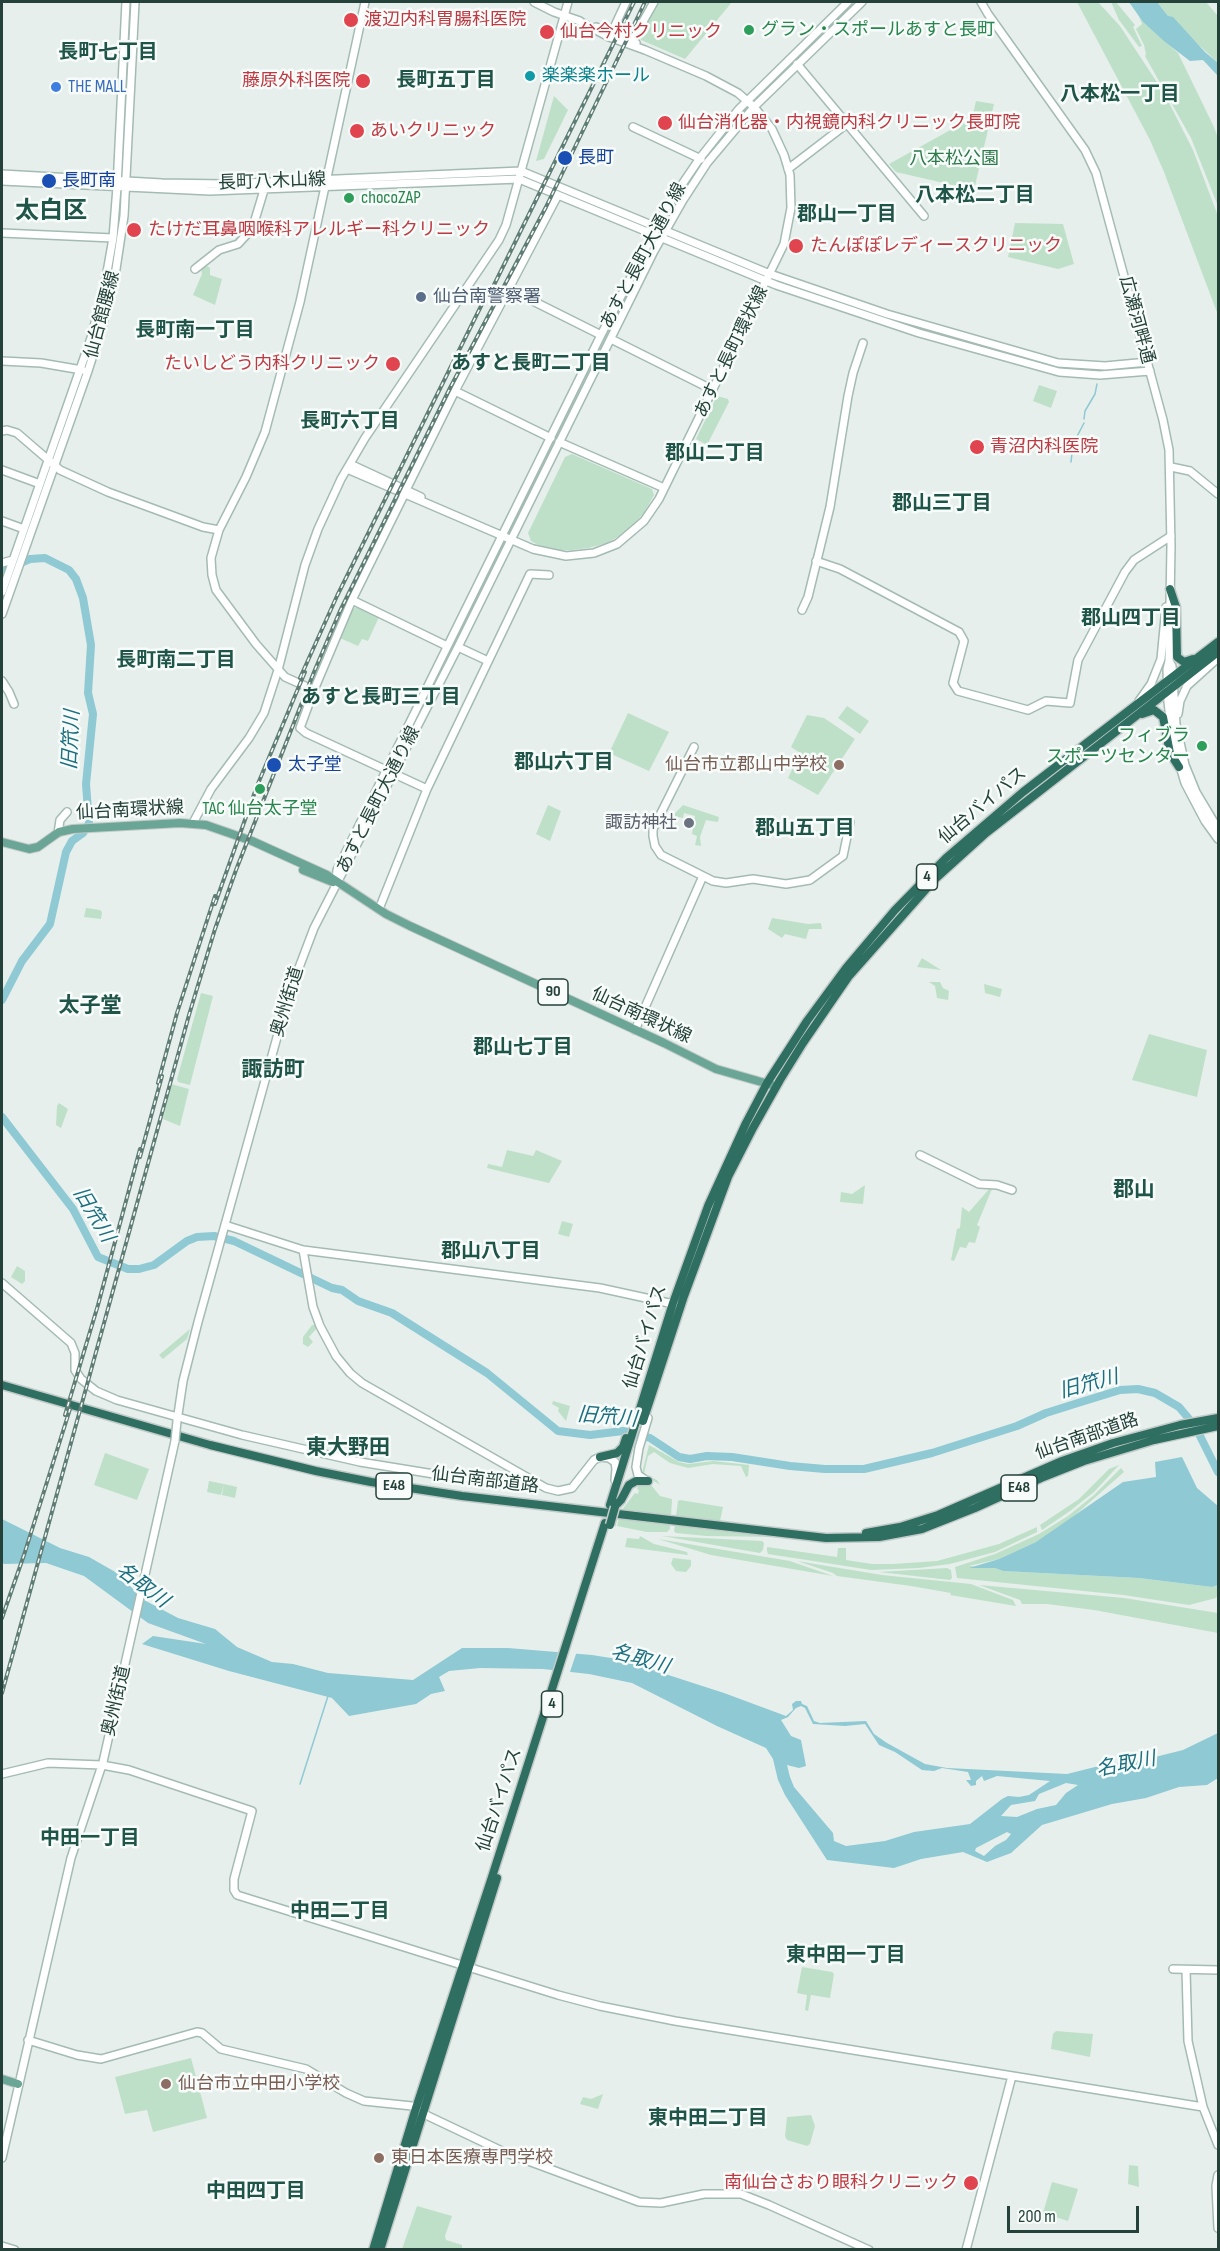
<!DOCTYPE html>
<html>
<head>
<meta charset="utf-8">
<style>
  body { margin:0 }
  #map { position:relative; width:1220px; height:2251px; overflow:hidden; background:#e6efeb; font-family:"Sofia Sans Condensed",sans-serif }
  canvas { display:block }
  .frame { position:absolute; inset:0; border:3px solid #24423a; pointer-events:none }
  .scale { position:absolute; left:1007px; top:2206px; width:132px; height:27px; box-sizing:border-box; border:3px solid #24423a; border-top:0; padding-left:8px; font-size:18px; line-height:21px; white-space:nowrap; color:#24423a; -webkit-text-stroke:4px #f7fbf9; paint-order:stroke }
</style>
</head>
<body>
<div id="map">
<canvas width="1220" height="2251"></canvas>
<div class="frame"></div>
<div class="scale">200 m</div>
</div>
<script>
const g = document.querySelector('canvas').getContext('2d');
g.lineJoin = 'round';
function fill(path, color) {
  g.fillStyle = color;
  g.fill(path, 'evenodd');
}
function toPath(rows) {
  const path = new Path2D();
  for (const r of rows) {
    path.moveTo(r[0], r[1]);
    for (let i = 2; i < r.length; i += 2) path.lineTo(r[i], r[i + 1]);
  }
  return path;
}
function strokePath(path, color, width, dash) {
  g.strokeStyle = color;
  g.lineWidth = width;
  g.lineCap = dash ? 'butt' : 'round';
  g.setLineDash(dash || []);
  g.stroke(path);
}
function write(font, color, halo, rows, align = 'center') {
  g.font = font + ' "Sofia Sans Condensed","Noto Sans JP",sans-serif';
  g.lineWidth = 5;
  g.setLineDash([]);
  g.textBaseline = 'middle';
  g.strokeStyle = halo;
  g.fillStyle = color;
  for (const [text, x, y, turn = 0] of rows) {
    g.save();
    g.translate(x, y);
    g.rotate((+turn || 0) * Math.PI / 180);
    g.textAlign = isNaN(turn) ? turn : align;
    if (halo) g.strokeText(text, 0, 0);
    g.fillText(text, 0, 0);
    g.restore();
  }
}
fill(toPath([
  [659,2,732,2,685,59,641,40,639,36],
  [1077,2,1098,2,1120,26,1164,93,1193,150,1218,216,1218,315,1164,172,1150,140],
  [1111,2,1116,2,1135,25,1133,27,1142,46,1139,47,1119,20],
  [1157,2,1206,2,1218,16,1218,63,1168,16],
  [847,8,849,9,794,63,758,94],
  [1138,14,1143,22,1178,53,1214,127,1218,138,1218,206,1191,138,1145,56,1146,54,1144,45,1136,29,1142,24],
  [554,96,568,110,544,159,536,161],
  [976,101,994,104,974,190,896,172,889,164,972,118],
  [1015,223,1063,224,1074,264,1058,269,1008,257],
  [649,251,535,484,523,501,648,252],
  [207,266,210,268,210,275,222,279,215,305,193,295,202,274,201,268],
  [889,317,1014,354,1013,358,925,331,889,318],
  [1039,385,1057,391,1051,408,1033,401],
  [717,396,728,399,729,402,707,445,696,439],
  [572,454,652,489,654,495,644,513,636,522,623,534,607,543,588,548,572,550,560,550,538,545,531,541,528,533,565,457],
  [485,581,416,722,409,732,480,588],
  [357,607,379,617,368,641,362,639,358,646,340,638,353,609],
  [847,706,869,721,860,734,838,718],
  [628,713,669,732,649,771,609,753],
  [807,715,824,718,855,739,818,795,788,778,800,753,791,747],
  [548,805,561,811,550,841,536,834],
  [683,805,719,817,718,822,706,820,700,837,701,846,695,845,697,836,692,834,695,816,684,813,683,818,672,816],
  [86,908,100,910,102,912,101,919,84,917],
  [772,918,808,924,821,923,822,929,809,929,806,939,785,934,782,938,768,929],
  [922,958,941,970,917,967],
  [929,982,940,982,943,988,949,991,948,1000,937,998,935,986],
  [984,984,1002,989,1000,997,985,993],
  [201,993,213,996,190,1085,178,1082,177,1079],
  [1149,1034,1207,1050,1197,1097,1132,1080],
  [171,1084,189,1089,180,1126,163,1119],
  [59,1103,68,1109,61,1128,56,1125,57,1106],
  [507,1150,533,1156,536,1150,562,1161,549,1183,487,1168,488,1164,502,1167],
  [865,1185,863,1204,840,1202,841,1192,852,1194],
  [990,1188,992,1189,977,1225,980,1227,975,1243,969,1242,966,1248,960,1247,954,1261,951,1260,957,1229,960,1228,962,1207,969,1212],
  [562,1221,573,1224,569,1237,558,1234],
  [17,1266,25,1271,25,1281,22,1284,11,1277],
  [312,1325,315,1325,316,1329,309,1337,313,1342,308,1347,303,1344,303,1337],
  [190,1329,187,1339,163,1359,159,1355],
  [553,1401,570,1406,566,1421,558,1411,559,1408,552,1404],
  [649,1445,679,1462,688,1464,714,1461,749,1465,748,1476,746,1477,741,1466,713,1464,688,1468,670,1463,654,1452,648,1456,644,1474,657,1480,660,1485,642,1473],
  [105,1453,149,1469,137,1500,94,1485],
  [1119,1465,1094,1492,1070,1511,1042,1530,1040,1525,1079,1499,1109,1469],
  [1121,1468,1124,1472,1064,1525,1036,1542,999,1559,969,1566,995,1568,1003,1571,1139,1578,1212,1587,1218,1585,1218,1594,1216,1598,1189,1605,1123,1595,957,1578,955,1567,995,1554,1039,1534,1068,1516,1094,1495],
  [209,1481,224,1484,221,1495,207,1492],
  [639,1483,651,1485,660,1496,672,1499,671,1517,621,1511,635,1493,638,1494,639,1490,637,1489],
  [224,1484,237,1487,235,1498,222,1495],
  [680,1500,723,1507,720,1521,676,1516,678,1501],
  [619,1517,625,1517,625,1520,670,1525,670,1529,667,1532,647,1532,617,1526],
  [675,1525,693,1528,779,1537,706,1536,676,1533,674,1531],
  [1037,1527,1037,1532,995,1552,950,1564,919,1568,871,1570,768,1554,767,1551,767,1547,837,1557,838,1548,846,1548,846,1560,872,1564,893,1564,937,1561,999,1544],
  [640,1536,654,1544,687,1552,688,1555,625,1547,627,1538,639,1539],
  [662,1536,762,1541,764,1543,763,1550,760,1553],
  [658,1539,790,1561,833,1576,711,1555],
  [673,1558,691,1560,691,1566,686,1572,676,1571,671,1564],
  [797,1561,882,1575,971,1584,1013,1600,1016,1606,950,1595,951,1593,911,1586,837,1576,833,1573],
  [947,1568,951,1570,952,1578,950,1580,879,1572],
  [979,1585,1124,1598,1218,1613,1218,1633,1094,1610,1047,1604,1022,1604,1020,1600],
  [802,1967,832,1972,834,1974,830,1998,811,1995,808,2011,805,2010,807,1995,797,1993],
  [1056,2031,1093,2034,1090,2057,1051,2049,1053,2034],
  [191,2058,207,2118,153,2132,147,2110,125,2114,115,2077],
  [603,2094,598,2109,580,2104,583,2097,591,2099],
  [811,2115,815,2126,810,2144,807,2146,787,2140,785,2136,787,2117],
  [1129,2165,1138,2166,1139,2187,1128,2184],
  [1052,2182,1078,2189,1068,2221,1043,2213],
  [417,2206,452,2216,445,2236,446,2240,462,2245,462,2249,402,2249]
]), '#bfe0c8');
fill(toPath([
  [1129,2,1157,2,1168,16,1173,17,1205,52,1218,63,1218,76,1203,60,1190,61,1165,42,1143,22],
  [1182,1457,1197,1488,1218,1506,1218,1585,1212,1587,1139,1578,1003,1571,995,1568,969,1568,999,1559,1036,1542,1123,1482,1156,1477,1155,1462],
  [2,1519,60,1548,89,1557,117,1573,144,1600,178,1618,215,1629,237,1647,272,1662,293,1664,328,1673,413,1680,462,1648,508,1648,592,1655,623,1660,659,1672,724,1693,786,1716,793,1710,792,1704,796,1701,801,1701,802,1704,807,1706,814,1721,820,1723,866,1721,874,1734,887,1743,925,1764,947,1768,1067,1774,1107,1764,1143,1760,1183,1750,1218,1733,1218,1778,1207,1785,1179,1787,1146,1798,1112,1804,1042,1825,1011,1853,987,1862,963,1852,921,1859,894,1868,827,1860,785,1795,778,1780,773,1759,766,1748,717,1726,632,1683,589,1674,543,1669,480,1668,449,1671,439,1677,445,1691,431,1694,416,1704,349,1716,332,1698,229,1671,142,1644,153,1636,206,1644,148,1623,84,1576,46,1563,4,1564,2,1562],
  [801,1706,805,1708,813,1724,845,1726,865,1724,879,1745,895,1752,922,1770,934,1771,942,1768,968,1772,971,1780,966,1780,971,1786,976,1785,976,1781,982,1776,984,1781,997,1776,1050,1781,1029,1795,1019,1797,1008,1796,1002,1799,970,1824,914,1832,885,1841,846,1846,834,1841,833,1833,794,1787,790,1777,787,1765,799,1768,806,1766,801,1740,791,1736,781,1720,788,1717,796,1708],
  [1066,1783,1078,1785,1066,1793,1056,1805,1037,1809,1017,1817,1001,1816,1011,1805,1035,1801,1039,1794],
  [1007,1832,1011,1834,1006,1840,995,1846,984,1856,975,1851,976,1848]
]), '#8ec9d4');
fill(toPath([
  [562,1650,577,1651,569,1675,554,1673]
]), '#e6efeb');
strokePath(toPath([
  [1084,419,1085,411,1095,394,1097,384],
  [1071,462,1073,444,1084,423],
  [300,1784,328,1696]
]), '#8ec9d4', 1.5);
strokePath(toPath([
  [2,571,30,559,45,558,69,570,76,579,83,598,91,645,88,693,93,714,86,784,89,824,83,833,72,841,66,852,50,924,22,961,2,1000],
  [2,1117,73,1209,98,1257,128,1269,139,1269,154,1265,187,1241,197,1237,214,1236,234,1241,332,1288,342,1290,358,1301,392,1313,487,1373,558,1431,590,1435,623,1431,635,1434,650,1438,679,1457,690,1459,707,1456,732,1457,790,1466,825,1469,864,1469,932,1453,1017,1426,1046,1413,1081,1402,1120,1390,1138,1389,1155,1393,1179,1407,1195,1426,1218,1472]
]), '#8ec9d4', 8);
const secondary = toPath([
  [534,2,554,12,580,21],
  [981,2,988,14,1085,150,1096,173,1163,420,1169,450,1171,546,1169,661,1167,669,1168,702,1173,743,1185,783,1205,821,1218,839],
  [596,27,636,43],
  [612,32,626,2],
  [632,41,654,2],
  [797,64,924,216],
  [633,127,701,159],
  [788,169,848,123],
  [2,174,162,183,223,184,521,171,770,274,887,314,1058,363,1105,366,1148,362],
  [2,181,210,191,519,179,776,285,919,333,1059,372,1100,375,1150,371],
  [2,233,113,238],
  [195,269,219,250,238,244,249,232,254,223,264,190],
  [509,289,601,335],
  [611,339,713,390],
  [2,361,41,363,82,370],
  [455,391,551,438],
  [2,431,7,430,17,433,60,470,108,492,203,527,219,530],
  [559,442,664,488],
  [350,464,421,497],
  [1171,467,1190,471,1218,494],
  [347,469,533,549,566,556,594,553,617,544,644,521,659,499,784,244,791,208,790,175,784,155,772,129,754,107,738,93,706,76,645,50,609,37,577,20],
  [2,470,40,484],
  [406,490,455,391,558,195],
  [404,495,352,600,314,690,300,728,306,733,427,789],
  [2,521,24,529],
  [816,561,840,569,959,632,964,641,953,683,958,691,1028,710,1046,701,1070,703,1078,660,1125,572,1134,560,1171,536],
  [2,563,13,560],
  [2,592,91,338,104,289,113,238,117,187,126,2],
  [352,600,447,646],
  [802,610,808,597,830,507,848,396,853,373,863,343],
  [2,614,88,371,103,324,116,269,124,216,135,2],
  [458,647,488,661],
  [1169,661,1172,666,1176,724,1185,765,1196,792,1218,829],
  [2,681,9,692,14,704],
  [314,690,285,677,256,644,216,590,212,575,211,558,219,530,246,477,265,432,300,302,365,2],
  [1139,701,1151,684,1161,659,1166,607],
  [1178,714,1180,701,1187,686,1217,659,1218,654],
  [694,747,653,829,653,836,655,846,661,855,713,881,726,883,753,879,786,884,810,880,843,856,850,822],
  [193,823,211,789,249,738,264,713,278,670,305,565,318,529,341,479,365,438,499,240,506,225,568,2],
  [58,833,60,820,67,812],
  [336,882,337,870,345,854,601,335,668,205,700,158,739,109,848,2],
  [379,909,427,789,530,574,549,575],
  [635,1030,703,876],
  [920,1155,979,1184,997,1185,1012,1190],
  [225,1225,303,1250,600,1288,678,1305],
  [303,1250,313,1307,320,1326,336,1356,350,1373,362,1383,546,1488,558,1491,572,1488,594,1460,600,1457,609,1458,615,1462,616,1469,615,1480],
  [2,1283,71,1343,75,1353,75,1370,81,1379,96,1391,117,1400,242,1435,360,1462,440,1475,539,1485],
  [177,1421,183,1381,198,1322,289,994,314,928,458,647,654,251,683,200,707,163,754,107,862,2],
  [647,1481,638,1475,636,1467,639,1448,648,1418],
  [2,1774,48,1763,102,1765,129,1770,252,1811,234,1879,234,1890,237,1895,558,1995,600,2006,675,2021,1203,2107],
  [1173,1969,1218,1970],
  [1186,1970,1188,2041,1203,2107,1218,2145],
  [28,2040,77,2055,101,2059,197,2032,202,2033,221,2049,306,2069,346,2093,364,2101,412,2106,426,2115,504,2152,639,2202,661,2203,704,2194,741,2194,769,2205,869,2250],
  [2,2158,71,1858,103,1762,175,1441],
  [1218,2175,1216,2186,1218,2228],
  [2,2246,15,2250],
  [966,2250,1012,2076]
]);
const primary = toPath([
  [2,842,29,849,38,847,59,832,73,829,180,823,206,825,252,841,327,875,386,914,410,926,664,1043,716,1069,772,1085],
  [303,870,333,882],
  [2,2079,18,2084]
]);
const highway = toPath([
  [1170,589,1176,607,1177,657,1184,662,1193,659],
  [1142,714,1154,710,1163,717,1170,753,1179,767],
  [2,1385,210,1445,316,1471,371,1482,462,1496,826,1538,879,1537,922,1529,975,1508,1041,1478,1084,1461,1154,1440,1218,1426],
  [643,1421,684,1296,728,1177,753,1128,780,1080,803,1043,849,976,934,880,986,833,1218,652],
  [600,1457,617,1453,623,1447,626,1438],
  [617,1504,621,1500,629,1485,636,1481,648,1481],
  [610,1505,673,1303,708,1206,746,1123,767,1083,807,1021,846,968,895,910,946,858,1023,792,1218,642],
  [866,1533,900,1527,938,1515,1062,1461,1113,1443,1180,1425,1218,1418],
  [373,2250,416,2108,492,1877,605,1523],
  [380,2250,497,1878]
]);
strokePath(secondary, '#a4bbb3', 10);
strokePath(primary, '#c2cac8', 10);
strokePath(highway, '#c2cac8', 11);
strokePath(secondary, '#fff', 7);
strokePath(primary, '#6aa596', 8);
strokePath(highway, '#2f6f62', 8);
const rail = toPath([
  [488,297,634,2],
  [300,678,337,596,489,290],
  [215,904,257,786,305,672],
  [158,1083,177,1013,215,896],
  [140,1157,162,1076],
  [65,1415,98,1305,140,1149],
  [2,1618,24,1555,70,1409],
  [2,1693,189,1015,215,929,236,870,314,672,340,611,451,386,546,207,645,2]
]);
strokePath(rail, '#5f7d75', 4);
strokePath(rail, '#f7fbf9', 1.5, [4.5]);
const secondaryBridge = toPath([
  [175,1441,177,1421]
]);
const highwayBridge = toPath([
  [610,1525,615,1507]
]);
strokePath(secondaryBridge, '#a4bbb3', 10, []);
strokePath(highwayBridge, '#c2cac8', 11, []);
strokePath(secondaryBridge, '#fff', 7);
strokePath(highwayBridge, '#2f6f62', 8);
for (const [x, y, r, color] of [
  [351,20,8,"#e0444e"],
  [749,30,6,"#2e9e5b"],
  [547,32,8,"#e0444e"],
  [530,76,6,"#0f9aa8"],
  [363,81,8,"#e0444e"],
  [56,87,6,"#3f7fe0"],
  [665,123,8,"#e0444e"],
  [357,131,8,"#e0444e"],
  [565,158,8,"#1a4fb4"],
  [49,181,8,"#1a4fb4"],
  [349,198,6,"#2e9e5b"],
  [134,230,8,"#e0444e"],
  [796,246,8,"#e0444e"],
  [421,297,6,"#5c6f8a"],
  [393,364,8,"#e0444e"],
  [977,447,8,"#e0444e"],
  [1202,746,6,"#2e9e5b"],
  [274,765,8,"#1a4fb4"],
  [839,765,6,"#8d6e63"],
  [260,789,6,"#2e9e5b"],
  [689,823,6,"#6b7280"],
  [166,2084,6,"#8d6e63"],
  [379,2158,6,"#8d6e63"],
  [971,2183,8,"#e0444e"]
]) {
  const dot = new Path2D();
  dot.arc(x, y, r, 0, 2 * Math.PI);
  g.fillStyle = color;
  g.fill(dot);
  strokePath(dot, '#f7fbf9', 2);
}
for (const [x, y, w] of [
  [927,877,21],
  [553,992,30],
  [394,1486,36],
  [1019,1488,36],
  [552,1704,21]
]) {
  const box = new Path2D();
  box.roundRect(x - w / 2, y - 13, w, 26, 4.5);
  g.fillStyle = '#f7fbf9';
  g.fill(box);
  strokePath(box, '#24423a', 1.5);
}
write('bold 16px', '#24423a', null, [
  ["4",927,877],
  ["90",553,992],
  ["E48",394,1486],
  ["E48",1019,1488],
  ["4",552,1704]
]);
write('18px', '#be3a42', '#f7fbf9', [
  ["渡辺内科胃腸科医院",364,20],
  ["仙台今村クリニック",560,32],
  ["藤原外科医院",350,81,"right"],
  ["仙台消化器・内視鏡内科クリニック長町院",678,123],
  ["あいクリニック",370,131],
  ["たけだ耳鼻咽喉科アレルギー科クリニック",148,230],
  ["たんぽぽレディースクリニック",810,246],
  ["たいしどう内科クリニック",380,364,"right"],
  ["青沼内科医院",990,447],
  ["南仙台さおり眼科クリニック",958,2183,"right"]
], 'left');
write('18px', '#27864d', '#f7fbf9', [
  ["グラン・スポールあすと長町",761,30],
  ["chocoZAP",361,198],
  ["フィブラ",1190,736,"right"],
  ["スポーツセンター",1190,757,"right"],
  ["TAC 仙台太子堂",260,809,"center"]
], 'left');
write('18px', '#0d838f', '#f7fbf9', [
  ["楽楽楽ホール",542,76]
], 'left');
write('18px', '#366cbe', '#f7fbf9', [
  ["THE MALL",68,87]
], 'left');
write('18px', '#164399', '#f7fbf9', [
  ["長町",578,158],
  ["長町南",62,181],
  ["太子堂",288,765]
], 'left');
write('18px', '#2d7a4b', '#f7fbf9', [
  ["八本松公園",954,159]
]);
write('18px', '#24423a', '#f7fbf9', [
  ["長町八木山線",272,182,-2],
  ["あすと長町大通り線",644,256,-62],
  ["仙台館腰線",103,315,-75],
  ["広瀬河畔通",1136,320,75],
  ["あすと長町環状線",732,352,-64],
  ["あすと長町大通り線",379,800,-63],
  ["仙台バイパス",983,806,-40],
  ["仙台南環状線",130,811,-3],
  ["奥州街道",288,1002,-73],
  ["仙台南環状線",641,1016,25],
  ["仙台バイパス",646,1337,-73],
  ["仙台南部道路",1087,1437,-19],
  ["仙台南部道路",485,1481,7],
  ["奥州街道",117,1701,-77],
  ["仙台バイパス",500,1800,-72]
]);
write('18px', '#4e5e75', '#f7fbf9', [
  ["仙台南警察署",433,297]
], 'left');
write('18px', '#785e54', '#f7fbf9', [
  ["仙台市立郡山中学校",827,765,"right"],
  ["仙台市立中田小学校",178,2084],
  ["東日本医療専門学校",391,2158]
], 'left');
write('18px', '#5b616d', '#f7fbf9', [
  ["諏訪神社",677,823]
], 'right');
write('bold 20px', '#1f5548', '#f7fbf9', [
  ["長町七丁目",108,53],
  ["長町五丁目",446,81],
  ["八本松一丁目",1120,95],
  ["八本松二丁目",975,196],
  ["郡山一丁目",847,215],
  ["長町南一丁目",195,331],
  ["あすと長町二丁目",531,364],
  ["長町六丁目",350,422],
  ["郡山二丁目",715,454],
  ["郡山三丁目",942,504],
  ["郡山四丁目",1131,619],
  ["長町南二丁目",176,661],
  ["あすと長町三丁目",381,698],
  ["郡山六丁目",564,763],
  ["郡山五丁目",805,829],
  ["郡山七丁目",523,1048],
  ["郡山八丁目",491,1252],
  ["中田一丁目",90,1839],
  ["中田二丁目",340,1912],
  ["東中田一丁目",846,1956],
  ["東中田二丁目",708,2119],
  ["中田四丁目",256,2192]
]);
write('italic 20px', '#1c6f80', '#f7fbf9', [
  ["旧笊川",72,740,-87],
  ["旧笊川",93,1215,59],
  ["旧笊川",1089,1385,-15],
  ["旧笊川",607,1418,5],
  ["名取川",142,1586,37],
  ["名取川",640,1660,16],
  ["名取川",1126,1765,-11]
]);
write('bold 21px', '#1f5548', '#f7fbf9', [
  ["太子堂",90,1007],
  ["諏訪町",273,1071],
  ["郡山",1134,1191],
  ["東大野田",348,1449]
]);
write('bold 24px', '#1f5548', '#f7fbf9', [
  ["太白区",51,212]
]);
</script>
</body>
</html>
